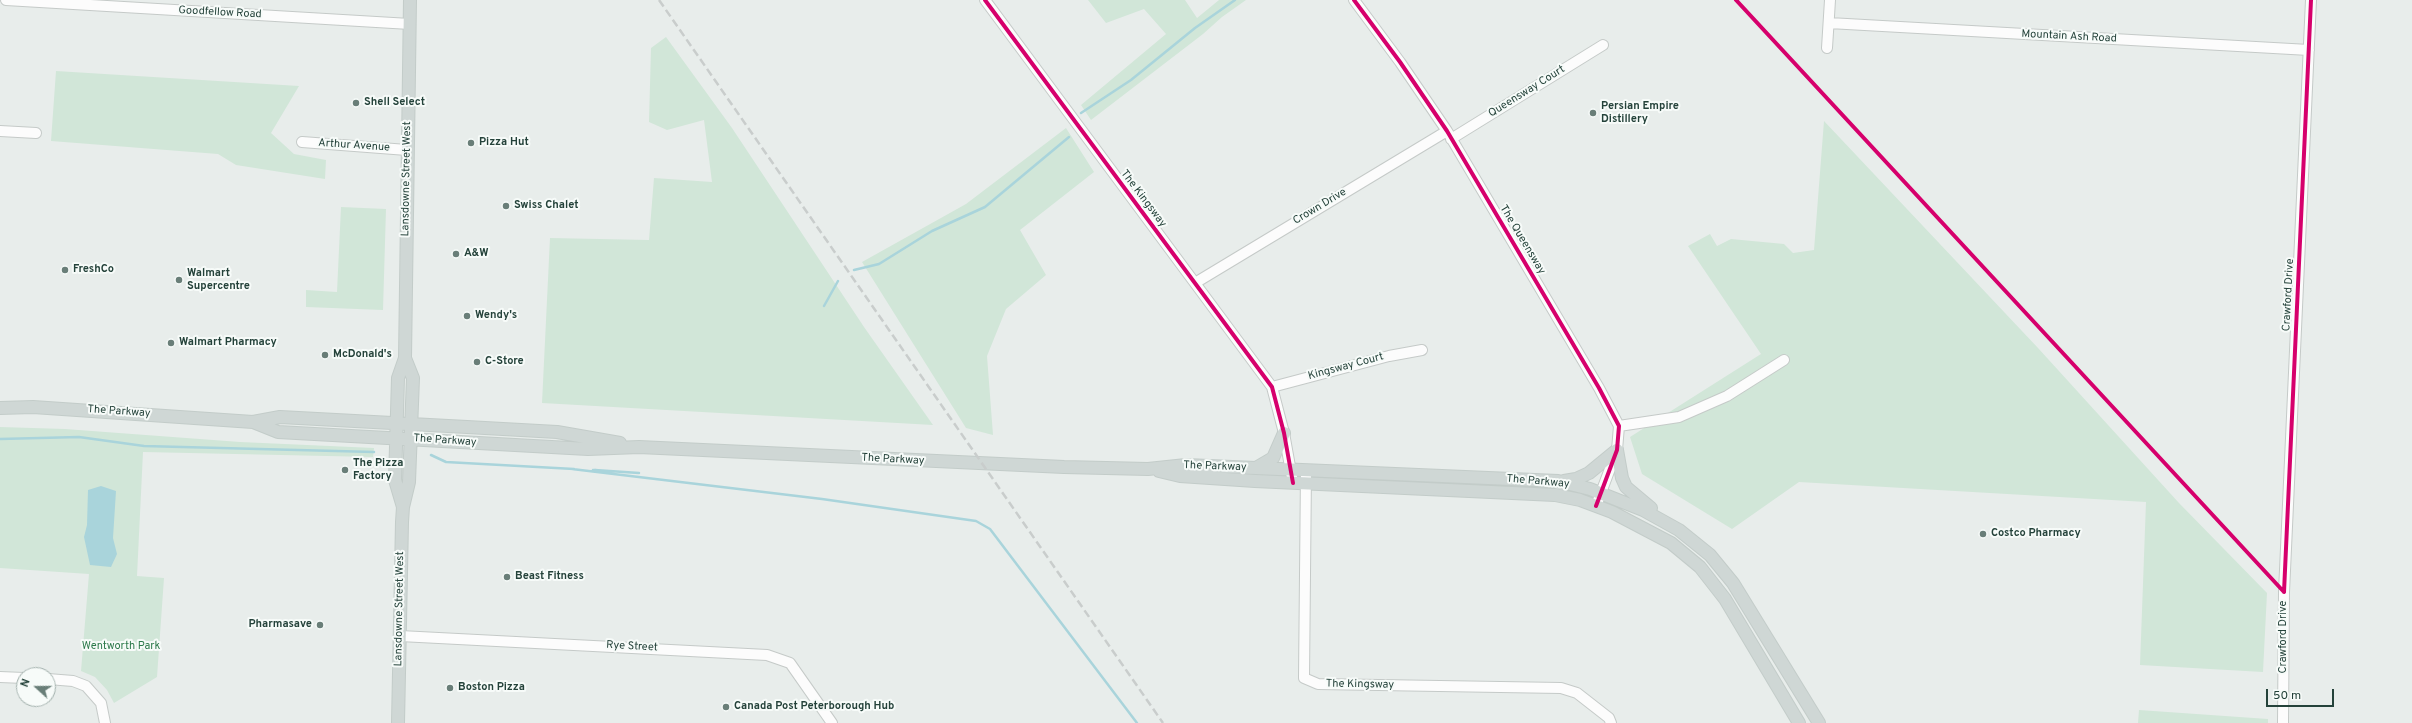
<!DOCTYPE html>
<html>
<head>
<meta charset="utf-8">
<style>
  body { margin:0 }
  #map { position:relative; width:2412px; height:723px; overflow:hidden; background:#e8edeb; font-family:Overpass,sans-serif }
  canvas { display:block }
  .north { position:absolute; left:16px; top:667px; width:40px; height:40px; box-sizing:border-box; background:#f7fbf9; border:1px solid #a3b1ad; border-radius:50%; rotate:291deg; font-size:11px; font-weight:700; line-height:16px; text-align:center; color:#24423a }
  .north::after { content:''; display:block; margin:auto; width:14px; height:18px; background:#697e78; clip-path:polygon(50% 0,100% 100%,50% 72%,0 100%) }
  .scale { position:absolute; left:2266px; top:689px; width:68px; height:18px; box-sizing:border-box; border:2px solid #24423a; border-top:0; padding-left:5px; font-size:12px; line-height:14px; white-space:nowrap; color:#24423a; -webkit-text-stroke:3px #f7fbf9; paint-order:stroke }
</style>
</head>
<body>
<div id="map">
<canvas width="2412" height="723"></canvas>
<div class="north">N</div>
<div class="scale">50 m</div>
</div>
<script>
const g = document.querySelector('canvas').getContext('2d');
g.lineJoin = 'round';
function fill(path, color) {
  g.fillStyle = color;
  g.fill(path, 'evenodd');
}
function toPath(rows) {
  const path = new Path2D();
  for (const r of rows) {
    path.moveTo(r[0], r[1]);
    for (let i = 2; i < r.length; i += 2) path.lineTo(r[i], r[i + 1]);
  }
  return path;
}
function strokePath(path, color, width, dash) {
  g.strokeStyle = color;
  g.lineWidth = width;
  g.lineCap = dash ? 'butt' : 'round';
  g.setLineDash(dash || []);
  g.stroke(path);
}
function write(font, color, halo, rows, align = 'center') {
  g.font = font + ' Overpass,sans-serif';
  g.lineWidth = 4;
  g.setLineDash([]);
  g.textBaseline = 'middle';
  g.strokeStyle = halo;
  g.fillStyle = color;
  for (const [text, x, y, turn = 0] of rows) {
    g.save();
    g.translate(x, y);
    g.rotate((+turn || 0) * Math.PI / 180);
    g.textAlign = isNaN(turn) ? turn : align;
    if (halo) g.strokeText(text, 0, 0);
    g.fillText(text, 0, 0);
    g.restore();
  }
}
fill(toPath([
  [1088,0,1185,0,1197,18,1219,0,1246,0,1222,17,1203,34,1091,120,1081,105,1166,34,1144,9,1106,23],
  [666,37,732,128,864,327,933,425,542,403,550,238,649,240,654,178,712,182,704,120,667,130,649,122,651,48],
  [56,71,299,86,271,133,294,154,326,160,325,179,236,165,218,154,51,141],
  [1824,121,2038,348,2179,503,2267,593,2263,672,2140,665,2146,502,1799,482,1732,529,1642,474,1630,437,1761,354,1688,246,1710,234,1717,246,1731,239,1784,244,1793,253,1814,250],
  [1066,128,1094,172,1020,230,1046,275,1006,309,987,356,993,435,966,428,862,262,966,204],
  [341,207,386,209,383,310,306,307,306,290,337,292],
  [0,427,65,429,240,442,374,448,373,457,143,452,137,576,164,578,157,677,114,703,107,690,95,677,81,671,89,574,0,568],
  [2139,710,2268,719,2268,723,2138,723]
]), '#d1e6d8');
fill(toPath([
  [101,486,116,491,113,538,117,554,111,567,90,565,84,537,87,525,88,490]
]), '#a9d4db');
strokePath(toPath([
  [1081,113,1131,80,1195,28,1235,0],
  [854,270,879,264,932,231,985,207,1069,137],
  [824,306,838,281],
  [0,439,79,437,144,446,374,452],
  [431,455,446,462,574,469],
  [572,469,822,499,976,521,990,529,1137,723],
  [593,470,639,473,595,470]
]), '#a9d4db', 2.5);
const minor = toPath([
  [6,0,410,24],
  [985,0,1272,387,1284,433,1293,483],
  [1354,0,1400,62,1447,131,1599,388,1619,426,1617,450,1596,506],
  [1829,23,2309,50],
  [1827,48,1830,0],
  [0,131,36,133],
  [1451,139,1603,45],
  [302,142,407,150],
  [1195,283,1447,131],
  [1272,387,1389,356,1422,350],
  [1619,426,1679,417,1727,396,1784,360],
  [1306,471,1304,678,1318,684,1561,688,1577,693,1609,718,1611,723],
  [400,636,767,655,790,663,832,723],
  [0,677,24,678],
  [48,679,73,681,86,686,101,703,105,723],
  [2283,723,2284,592,2311,0]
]);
const major = toPath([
  [0,408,33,407,253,422,280,417,467,427,557,432,620,443],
  [253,422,278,432,588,449,639,447,1064,467,1148,469,1186,465,1558,481,1590,489,1643,510,1679,530,1710,555,1733,583,1819,723],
  [1617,450,1622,478,1626,487,1651,508],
  [1256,468,1273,458,1284,433],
  [1159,471,1180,476,1255,481,1555,495,1580,500,1612,512,1671,543,1700,567,1725,599,1799,723],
  [1564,481,1576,479,1589,473,1617,450],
  [403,507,395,480,398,378,405,358,410,0],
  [398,723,402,522,403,507,409,482,413,378,405,358]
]);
strokePath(minor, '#c5cac8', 12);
strokePath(major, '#c3ccc9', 14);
strokePath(minor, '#fcfcfc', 10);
strokePath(major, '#cfd7d5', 12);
strokePath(toPath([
  [659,0,1163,723]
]), '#c9cdcc', 2.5, [8, 4]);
strokePath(toPath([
  [985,0,1272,387,1284,433,1293,483],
  [1354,0,1400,62,1447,131,1599,388,1619,426,1617,450,1596,506],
  [1736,0,2284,592],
  [2284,592,2311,0]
]), '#d6006c', 4);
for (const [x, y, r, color] of [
  [356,103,4,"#697e78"],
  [1593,113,4,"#697e78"],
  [471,143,4,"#697e78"],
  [506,206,4,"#697e78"],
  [456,254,4,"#697e78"],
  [65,270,4,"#697e78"],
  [179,280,4,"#697e78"],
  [467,316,4,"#697e78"],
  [171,343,4,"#697e78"],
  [325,355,4,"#697e78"],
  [477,362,4,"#697e78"],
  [345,470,4,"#697e78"],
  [1983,534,4,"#697e78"],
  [507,577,4,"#697e78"],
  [320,625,4,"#697e78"],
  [450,688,4,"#697e78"],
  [726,707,4,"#697e78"]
]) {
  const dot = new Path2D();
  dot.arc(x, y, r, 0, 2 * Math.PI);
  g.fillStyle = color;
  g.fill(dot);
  strokePath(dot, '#f7fbf9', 1.5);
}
write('11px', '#24423a', '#f7fbf9', [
  ["Goodfellow Road",220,13,3],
  ["Mountain Ash Road",2069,37,3],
  ["Queensway Court",1527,92,-32],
  ["Arthur Avenue",354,146,4],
  ["Lansdowne Street West",407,179,-89],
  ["The Kingsway",1143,199,53],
  ["Crown Drive",1320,207,-31],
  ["The Queensway",1522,240,59],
  ["Crawford Drive",2289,295,-87],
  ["Kingsway Court",1346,367,-15],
  ["The Parkway",119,412,4],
  ["The Parkway",445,441,4],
  ["The Parkway",893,460,3],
  ["The Parkway",1215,467,2],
  ["The Parkway",1538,482,5],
  ["Lansdowne Street West",400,609,-89],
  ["Crawford Drive",2284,637,-90],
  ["Rye Street",632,647,3],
  ["The Kingsway",1360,685,1]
]);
write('bold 11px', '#24423a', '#f7fbf9', [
  ["Shell Select",364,103],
  ["Persian Empire",1601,107],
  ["Distillery",1601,120],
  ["Pizza Hut",479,143],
  ["Swiss Chalet",514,206],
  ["A&W",464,254],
  ["FreshCo",73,270],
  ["Walmart",187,274],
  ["Supercentre",187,287],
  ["Wendy's",475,316],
  ["Walmart Pharmacy",179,343],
  ["McDonald's",333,355],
  ["C-Store",485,362],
  ["The Pizza",353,464],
  ["Factory",353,477],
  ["Costco Pharmacy",1991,534],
  ["Beast Fitness",515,577],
  ["Pharmasave",312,625,"right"],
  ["Boston Pizza",458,688],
  ["Canada Post Peterborough Hub",734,707]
], 'left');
write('11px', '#2d7a4b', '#f7fbf9', [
  ["Wentworth Park",121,647]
]);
</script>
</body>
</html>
